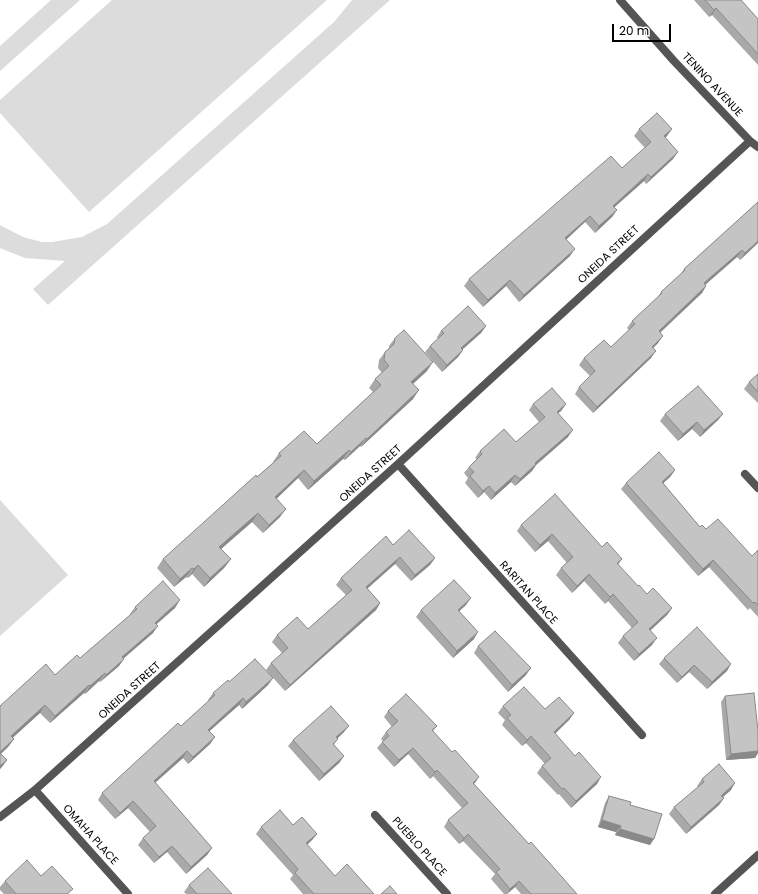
<!DOCTYPE html>
<html>
<head>
<meta charset="utf-8">
<style>
  body { margin:0 }
  #map { position:relative; width:758px; height:894px; overflow:hidden; background:#fff; font-family:Poppins,sans-serif }
  canvas { display:block }
  .scale { position:absolute; left:612px; top:24px; width:59px; height:18px; box-sizing:border-box; border:2px solid #000; border-top:0; padding-left:5px; font-size:12px; line-height:14px; white-space:nowrap; color:#000; -webkit-text-stroke:3px #fff; paint-order:stroke }
</style>
</head>
<body>
<div id="map">
<canvas width="758" height="894"></canvas>
<div class="scale">20 m</div>
</div>
<script>
const g = document.querySelector('canvas').getContext('2d');
g.lineJoin = 'round';
function fill(path, color) {
  g.fillStyle = color;
  g.fill(path, 'evenodd');
}
function toPath(rows) {
  const path = new Path2D();
  for (const r of rows) {
    path.moveTo(r[0], r[1]);
    for (let i = 2; i < r.length; i += 2) path.lineTo(r[i], r[i + 1]);
  }
  return path;
}
function strokePath(path, color, width, dash) {
  g.strokeStyle = color;
  g.lineWidth = width;
  g.lineCap = dash ? 'butt' : 'round';
  g.setLineDash(dash || []);
  g.stroke(path);
}
function write(font, color, halo, rows, align = 'center') {
  g.font = font + ' Poppins,sans-serif';
  g.lineWidth = 3.5;
  g.setLineDash([]);
  g.textBaseline = 'middle';
  g.strokeStyle = halo;
  g.fillStyle = color;
  for (const [text, x, y, turn = 0] of rows) {
    g.save();
    g.translate(x, y);
    g.rotate((+turn || 0) * Math.PI / 180);
    g.textAlign = isNaN(turn) ? turn : align;
    if (halo) g.strokeText(text, 0, 0);
    g.fillText(text, 0, 0);
    g.restore();
  }
}
fill(toPath([
  [51,0,80,0,0,71,0,46],
  [112,0,327,0,89,212,0,113,0,100],
  [352,0,390,0,48,305,33,289,65,261,25,258,0,248,0,225,23,237,42,242,52,242,82,237,107,224,334,22],
  [0,500,68,575,0,636]
]), '#dcdcdc');
strokePath(toPath([
  [620,0,674,61,750,141,758,147],
  [398,464,642,735],
  [745,474,758,488],
  [35,790,128,894],
  [375,815,447,894],
  [0,817,35,790,398,464,750,141],
  [715,894,758,855]
]), '#555', 8);
fill(toPath([
  [694,0,741,0,758,19,758,65,712,15,709,17],
  [639,129,672,129,665,138,673,159,646,184,644,181,614,207,617,210,612,217,595,233,585,222,566,240,570,256,519,302,506,286,483,307,464,286,469,279,622,168,645,148,634,136],
  [758,202,758,243,740,260,737,257,705,285,706,286,702,293,660,333,658,343,653,348,651,358,593,413,575,394,579,387,590,376,579,365,584,358,611,347,629,330,627,328,632,321,657,298,661,292,680,275,684,269],
  [486,326,481,333,462,350,463,350,458,357,442,372,425,352,430,346,438,339,437,337,441,331],
  [395,338,427,371,413,384,413,399,361,447,360,446,345,460,343,459,308,490,298,478,276,499,280,517,263,533,252,522,221,549,231,559,224,568,204,587,192,574,188,578,186,577,174,587,157,568,163,559,274,462,273,462,279,453,317,444,373,392,369,388,375,379,382,373,378,368,379,360,385,352,389,349,389,346],
  [758,374,758,403,744,389,749,382],
  [533,404,566,404,561,411,558,413,568,437,536,465,532,471,515,486,511,482,491,500,484,492,478,498,465,483,468,478,464,473,469,467,477,459,475,458,480,451,516,442,539,422,529,410],
  [665,414,723,414,718,420,700,437,692,429,678,441,660,421],
  [675,470,670,477,663,483,700,527,706,529,752,556,758,550,758,617,750,608,748,610,709,567,698,576,621,489,626,483],
  [521,525,602,547,622,559,618,565,638,586,647,594,672,608,667,615,650,631,652,645,634,661,618,643,623,636,632,628,608,601,605,604,584,581,572,593,556,575,561,568,567,563,548,541,535,552,517,531],
  [393,545,435,558,430,565,411,581,395,564,367,589,380,603,376,610,285,691,266,670,271,663,282,653,272,642,277,635,308,629,346,595,336,585,341,578],
  [466,605,459,611,474,639,453,658,416,617,421,610],
  [135,607,175,608,156,624,153,633,124,658,119,666,100,682,99,681,85,694,84,693,50,723,40,713,12,738,14,739,8,747,1,754,7,760,0,769,0,706,55,675,80,658,130,615,130,614],
  [478,646,526,675,508,692,474,653],
  [664,658,727,671,707,689,689,672,677,683,659,664],
  [273,678,268,685,242,709,239,705,209,731,215,737,210,744,188,764,183,758,155,783,212,848,207,855,186,874,167,852,154,863,138,845,143,838,150,832,128,808,115,819,98,800,102,793,181,726,209,701,208,700,213,693,229,682],
  [725,696,758,731,758,753,755,758,726,760,721,702],
  [503,706,545,709,574,713,569,720,555,734,597,784,571,808,559,794,558,795,537,773,542,766,545,764,526,743,522,746,502,725,505,720,498,713],
  [388,711,437,726,433,731,474,784,529,844,577,894,521,894,515,887,507,894,504,894,491,879,495,874,463,841,459,844,444,827,448,820,462,808,433,776,430,779,408,754,394,767,377,748,383,741,381,739,386,732,392,727,384,717],
  [344,732,337,739,334,745,344,756,339,763,319,781,288,746,293,740],
  [702,779,731,790,723,797,724,798,719,805,686,834,669,814,674,807,698,787,697,786],
  [609,796,630,805,650,845,615,835,616,832,598,827,605,803],
  [293,825,317,834,312,840,307,845,335,876,374,894,303,894,290,879,293,875,256,834,261,827],
  [41,876,69,894,4,894,0,890,0,887,5,881],
  [189,885,232,894,186,894,184,892]
]), '#a9a9a9');
fill(toPath([
  [716,8,712,15,709,17,714,10],
  [672,129,667,136,659,143,664,136],
  [678,152,673,159,646,184,651,177],
  [648,174,644,181,608,213,613,206],
  [617,210,612,217,595,233,599,226],
  [590,216,585,222,560,245,565,238],
  [758,241,758,243,740,260,745,253],
  [575,249,570,256,519,302,524,295],
  [742,250,737,257,699,290,704,283],
  [510,280,506,286,483,307,488,300],
  [706,286,702,293,654,338,659,331],
  [486,326,481,333,456,355,461,348],
  [663,336,658,343,647,354,652,347],
  [463,350,458,357,442,372,447,365],
  [656,351,651,358,593,413,597,407],
  [433,362,427,371,405,391,411,382],
  [419,390,413,399,361,447,367,439],
  [566,404,561,411,552,418,557,412],
  [723,414,718,420,700,437,704,430],
  [697,422,692,429,678,441,683,434],
  [573,430,568,437,536,465,532,471,515,486,520,479,535,463],
  [366,438,360,446,345,460,351,452],
  [349,450,343,459,308,490,314,481],
  [304,470,298,478,269,506,275,497],
  [675,470,670,477,658,488,662,482],
  [515,475,511,482,491,500,495,493],
  [489,486,484,492,478,498,483,491],
  [286,509,280,517,263,533,269,525],
  [258,513,252,522,213,556,219,547],
  [552,534,548,541,535,552,540,545],
  [400,557,395,564,361,594,366,587],
  [435,558,430,565,411,581,415,575],
  [231,559,224,568,204,587,210,578],
  [713,560,709,567,698,576,703,569],
  [198,565,192,574,188,578,194,569],
  [192,568,186,577,174,587,180,579],
  [589,574,584,581,572,593,577,586],
  [613,594,608,601,605,604,610,597],
  [471,598,466,605,454,616,458,610],
  [180,600,175,608,150,630,155,623],
  [380,603,376,610,285,691,290,685],
  [672,608,667,615,644,636,649,629],
  [158,626,153,633,117,664,122,657],
  [478,632,474,639,453,658,457,651],
  [657,638,652,645,634,661,639,654],
  [124,659,119,666,100,682,106,675],
  [731,664,727,671,707,689,712,682],
  [694,665,689,672,677,683,682,677],
  [531,668,526,675,508,692,512,685],
  [105,673,99,681,85,694,90,686],
  [273,678,268,685,242,709,246,702],
  [89,685,84,693,50,723,55,716],
  [243,698,239,705,203,737,208,730],
  [45,705,40,713,6,744,11,736],
  [574,713,569,720,549,739,554,732],
  [349,726,344,732,331,744,336,737],
  [531,736,526,743,522,746,527,740],
  [215,737,210,744,188,764,193,757],
  [14,739,8,747,0,754,0,752],
  [413,748,408,754,394,767,399,760],
  [187,751,183,758,149,788,154,781],
  [758,751,758,753,755,758,726,760,731,754],
  [344,756,339,763,319,781,324,774],
  [7,760,2,767,0,769,0,766],
  [437,770,433,776,430,779,435,772],
  [479,777,475,783,468,789,473,783],
  [601,777,597,784,571,808,576,801],
  [735,783,731,790,717,802,721,796],
  [724,798,719,805,686,834,691,827],
  [133,801,128,808,115,819,120,813],
  [602,820,621,826,616,832,598,827],
  [620,829,654,839,650,845,615,835],
  [317,834,312,840,301,850,306,843],
  [468,834,463,841,459,844,464,838],
  [172,846,167,852,154,863,159,857],
  [212,848,207,855,186,874,191,867],
  [519,881,515,887,507,894,510,889]
]), '#898989');
const building = toPath([
  [705,0,741,0,758,19,758,54,716,8,714,10,705,0],
  [657,113,672,129,664,136,678,152,651,177,648,174,613,206,617,210,599,226,590,216,565,238,575,249,524,295,510,280,488,300,469,279,611,156,622,168,651,142,639,129,657,113],
  [758,202,758,241,745,253,742,250,704,283,706,286,659,331,663,336,652,347,656,351,597,407,579,387,595,371,584,358,604,340,611,347,635,324,632,321,662,293,661,292,685,270,684,269,758,202],
  [468,306,486,326,461,348,463,350,447,365,430,346,444,333,441,331,468,306],
  [404,330,433,362,411,382,419,390,367,439,366,438,351,452,349,450,314,481,304,470,275,497,286,509,269,525,258,513,219,547,231,559,210,578,198,565,194,569,192,568,180,579,163,559,256,475,257,477,281,456,279,453,304,431,317,444,381,385,375,379,389,366,384,360,385,352,394,344,395,338,404,330],
  [758,374,758,392,749,382,758,374],
  [698,386,723,414,704,430,697,422,683,434,665,414,698,386],
  [552,388,566,404,557,412,573,430,535,463,536,464,520,479,515,475,495,493,489,486,483,491,470,476,474,472,469,467,482,454,480,451,504,429,516,442,545,417,533,404,552,388],
  [659,452,675,470,662,482,700,527,702,525,706,529,718,519,752,556,758,550,758,605,755,602,753,603,713,560,703,569,626,483,659,452],
  [555,494,602,547,607,542,622,559,617,563,638,586,639,585,647,594,653,588,672,608,649,629,657,638,639,654,623,636,638,622,613,594,610,597,589,574,577,586,561,568,573,557,552,534,540,545,521,525,555,494],
  [409,530,435,558,415,575,400,557,366,587,380,603,290,685,271,663,288,648,277,635,297,617,308,629,352,590,341,578,386,536,393,545,409,530],
  [454,580,471,598,458,610,478,632,457,651,421,610,454,580],
  [163,581,180,600,155,623,158,626,122,657,124,659,106,675,105,673,90,686,89,685,55,716,45,705,11,736,14,739,0,752,0,706,46,664,55,675,77,655,80,658,137,609,135,607,163,581],
  [697,627,731,664,712,682,694,665,682,677,664,658,697,627],
  [495,631,531,668,512,685,478,646,495,631],
  [255,659,273,678,246,702,243,698,208,730,215,737,193,757,187,751,154,781,212,848,191,867,172,846,159,857,143,838,156,826,133,801,120,813,102,793,178,723,181,726,215,695,213,693,228,680,229,682,255,659],
  [524,687,545,709,559,697,574,713,554,732,575,756,579,752,601,777,576,801,564,788,562,789,542,766,551,758,531,736,527,740,507,718,511,715,503,706,524,687],
  [754,693,758,731,758,751,731,754,725,696,754,693],
  [406,694,437,726,432,730,452,752,455,750,479,777,473,783,529,844,531,842,577,894,531,894,519,881,510,889,496,872,500,869,468,834,464,838,448,820,468,803,437,770,435,772,413,748,399,760,382,742,389,736,386,732,398,721,388,711,406,694],
  [331,706,349,726,336,737,338,739,333,744,344,756,324,774,293,740,331,706],
  [0,753,7,760,0,766,0,753],
  [719,764,735,783,721,796,724,798,691,827,674,807,704,782,702,779,719,764],
  [609,796,631,802,630,805,662,814,654,839,620,829,621,826,602,820,609,796],
  [280,810,293,825,302,817,317,834,306,843,335,876,347,864,374,894,314,894,295,873,298,869,261,827,280,810],
  [27,860,41,876,52,866,73,889,67,894,16,894,5,881,27,860],
  [208,868,232,894,197,894,189,885,208,868],
  [390,886,397,894,381,894,390,886]
]);
fill(building, '#c4c4c4');
strokePath(building, '#898989', 1);
write('11px', '#000', '#fff', [
  ["TENINO AVENUE",712,85,47],
  ["ONEIDA STREET",609,255,-43],
  ["ONEIDA STREET",371,474,-42],
  ["RARITAN PLACE",528,593,48],
  ["ONEIDA STREET",130,691,-42],
  ["OMAHA PLACE",90,835,48],
  ["PUEBLO PLACE",419,847,48]
]);
</script>
</body>
</html>
